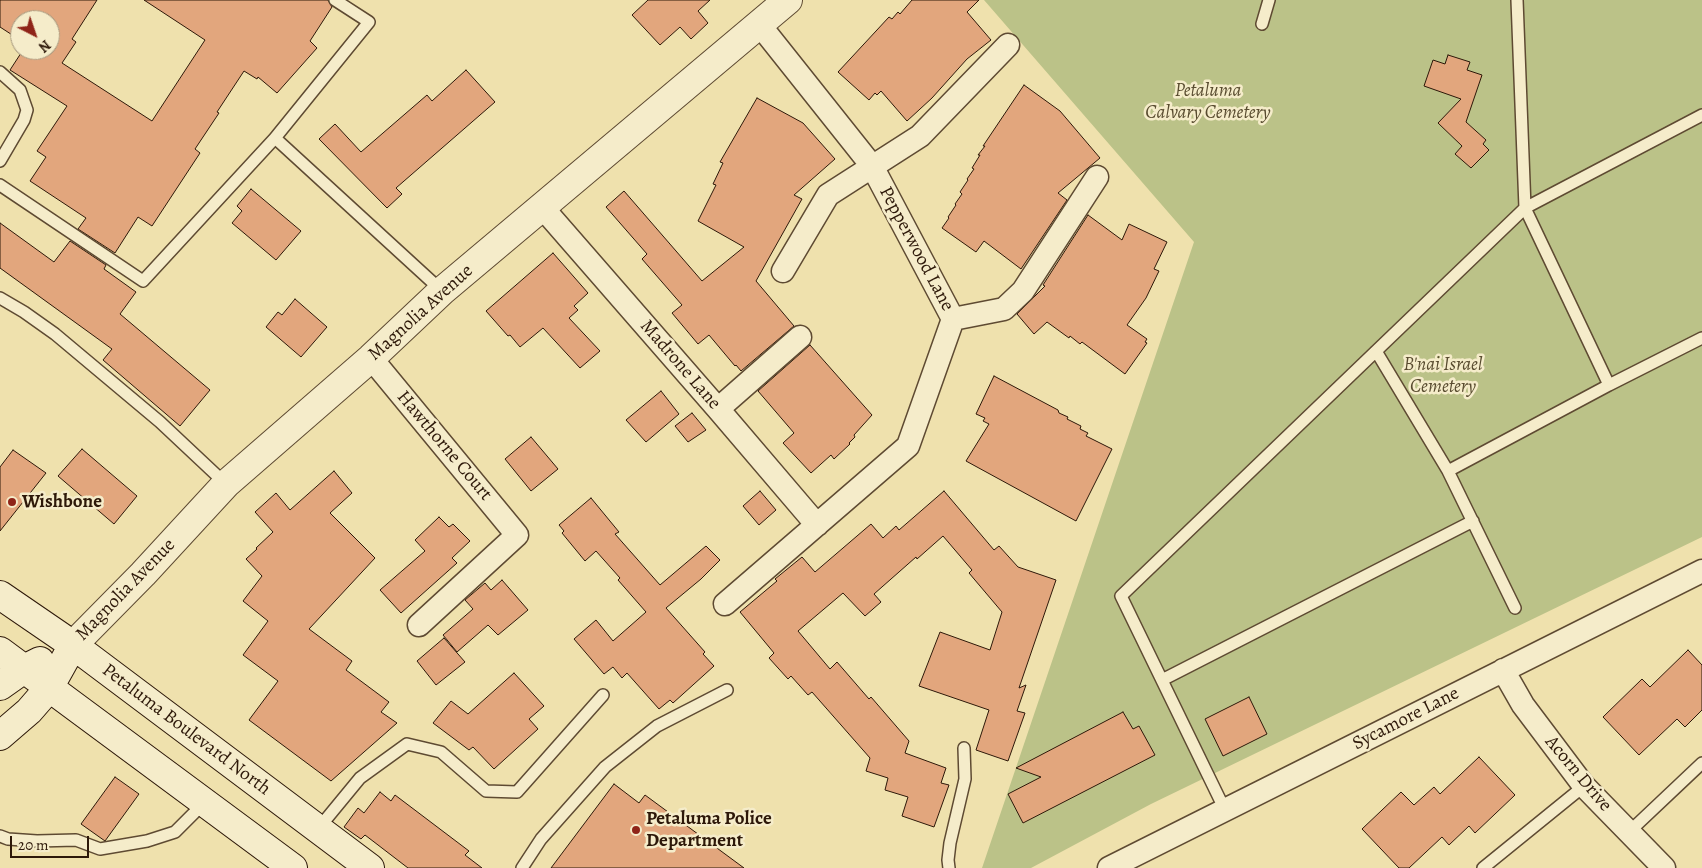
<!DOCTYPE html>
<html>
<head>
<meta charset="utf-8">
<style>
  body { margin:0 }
  #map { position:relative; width:1702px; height:868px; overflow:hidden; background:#efe1ad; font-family:Alegreya,serif }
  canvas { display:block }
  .north { position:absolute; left:10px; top:10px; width:50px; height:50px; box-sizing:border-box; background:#f5ecca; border:1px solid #a5977d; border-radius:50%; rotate:139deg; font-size:14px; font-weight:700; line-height:20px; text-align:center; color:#2d1809 }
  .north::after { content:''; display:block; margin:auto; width:18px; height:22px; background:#8f2418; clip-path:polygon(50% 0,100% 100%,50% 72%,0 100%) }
  .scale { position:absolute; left:10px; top:836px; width:79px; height:22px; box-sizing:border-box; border:2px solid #2d1809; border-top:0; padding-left:6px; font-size:15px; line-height:18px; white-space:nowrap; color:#2d1809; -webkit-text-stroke:4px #f5ecca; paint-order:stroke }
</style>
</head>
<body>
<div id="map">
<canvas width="1702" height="868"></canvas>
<div class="north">N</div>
<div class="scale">20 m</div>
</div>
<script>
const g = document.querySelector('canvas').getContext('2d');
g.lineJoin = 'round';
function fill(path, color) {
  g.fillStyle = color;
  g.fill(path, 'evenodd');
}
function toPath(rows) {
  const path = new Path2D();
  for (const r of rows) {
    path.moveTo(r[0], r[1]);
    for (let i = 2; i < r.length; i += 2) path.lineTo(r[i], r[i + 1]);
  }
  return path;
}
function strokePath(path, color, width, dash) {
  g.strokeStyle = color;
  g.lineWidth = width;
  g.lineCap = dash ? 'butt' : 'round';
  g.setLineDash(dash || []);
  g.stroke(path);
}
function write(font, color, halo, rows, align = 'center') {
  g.font = font + ' Alegreya,serif';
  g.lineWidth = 5;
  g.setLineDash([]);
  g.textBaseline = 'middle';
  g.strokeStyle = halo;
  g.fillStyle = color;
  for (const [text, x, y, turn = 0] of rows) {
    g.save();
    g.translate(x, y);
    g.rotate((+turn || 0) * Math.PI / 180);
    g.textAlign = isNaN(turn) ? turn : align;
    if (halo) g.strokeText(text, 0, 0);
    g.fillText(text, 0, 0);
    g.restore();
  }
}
fill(toPath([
  [984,0,1702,0,1702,537,1151,804,1031,868,982,868,1194,242]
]), '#bbc288');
const building = toPath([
  [0,0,97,0,72,39,76,42,62,63,152,121,205,40,144,0,328,0,332,7,310,41,317,48,277,93,258,77,257,79,244,71,217,112,219,113,195,149,200,153,152,226,138,217,115,253,78,229,86,218,30,181,46,157,37,151,67,106,10,70,23,50,50,50,50,20,20,20,20,40,0,27,0,0],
  [648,0,710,0,698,11,708,23,691,39,680,27,660,45,632,15,648,0],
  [912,0,979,0,967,12,991,40,967,59,932,98,907,121,881,91,877,95,875,93,869,100,838,72,889,17,892,19,898,12,900,14,912,0],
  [1448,55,1470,62,1467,70,1482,75,1466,122,1486,140,1483,144,1489,150,1471,168,1455,154,1462,146,1438,123,1461,99,1424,86,1433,60,1445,64,1448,55],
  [466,70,495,102,396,188,402,194,387,208,319,139,335,124,361,152,427,95,432,101,466,70],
  [1024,85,1060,111,1100,158,1058,193,1067,200,1021,269,984,241,976,252,942,228,949,218,948,217,956,205,955,204,962,194,960,192,968,180,967,179,974,169,972,168,980,155,978,155,985,146,983,146,1024,85],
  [757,98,803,123,835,159,794,195,802,199,756,281,794,326,741,371,736,365,735,366,709,335,698,344,672,313,682,305,642,259,647,254,606,207,624,191,702,281,744,247,698,221,716,185,713,184,723,163,720,162,757,98],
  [251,189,301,231,276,260,232,223,242,211,237,206,251,189],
  [1088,215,1122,240,1129,224,1167,242,1154,269,1159,271,1146,298,1127,325,1147,339,1145,342,1147,343,1125,374,1082,342,1080,344,1070,336,1069,338,1047,322,1034,334,1017,314,1045,286,1043,285,1088,215],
  [0,223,54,262,70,241,106,265,104,269,136,292,120,314,210,390,180,426,103,360,112,349,0,268,0,223],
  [553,253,588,293,574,306,578,310,569,318,600,351,580,368,543,328,520,347,510,335,508,336,486,311,553,253],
  [295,299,327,327,301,357,266,327,278,312,282,315,295,299],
  [810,345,872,415,854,435,855,437,849,443,850,444,834,459,831,455,811,473,783,443,794,433,758,391,810,345],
  [994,376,1058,410,1059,413,1068,417,1067,419,1081,426,1080,429,1088,433,1086,436,1112,449,1076,521,966,461,989,424,983,421,985,418,976,414,994,376],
  [661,391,679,414,646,442,626,420,661,391],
  [692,413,706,430,688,442,675,426,692,413],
  [531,437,558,469,531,491,505,459,531,437],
  [82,449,137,496,114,524,58,476,82,449],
  [13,450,46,473,0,531,0,467,13,450],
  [334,471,352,493,330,513,375,558,309,629,352,661,346,670,389,702,381,712,397,723,331,781,249,720,278,681,243,655,268,621,243,601,262,576,246,559,257,549,256,548,273,532,255,512,276,493,290,510,334,471],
  [760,491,776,510,759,525,743,506,760,491],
  [944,491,994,550,999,546,1018,567,1056,580,1019,688,1026,685,1017,711,1025,713,1008,761,976,750,989,710,919,686,940,632,990,650,1002,612,969,573,972,570,943,536,917,559,916,557,874,594,881,602,865,616,843,593,798,631,830,669,837,662,869,699,871,697,909,741,905,753,946,768,941,783,949,785,934,827,902,816,908,797,885,790,888,778,866,771,870,758,812,692,808,695,791,676,788,679,769,658,774,653,740,612,777,581,775,579,802,557,815,572,871,524,883,538,896,526,899,530,944,491],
  [591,498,619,532,615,534,660,585,706,546,720,560,701,579,666,608,705,652,703,654,714,666,673,703,670,700,659,709,627,673,622,678,613,667,604,674,574,639,596,620,613,641,646,612,618,580,620,578,596,551,585,561,562,533,564,531,559,525,591,498],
  [439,517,449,527,453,524,470,541,452,558,457,563,401,613,380,590,425,551,415,540,439,517],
  [502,580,528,610,498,635,488,625,457,652,443,635,473,609,465,600,485,583,491,590,502,580],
  [444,638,465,662,436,685,417,661,444,638],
  [1688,650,1702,665,1702,710,1685,727,1677,719,1639,755,1603,717,1642,679,1650,687,1688,650],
  [514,673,544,706,529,719,538,729,494,769,473,747,469,750,433,723,451,701,468,714,514,673],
  [1249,697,1267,734,1223,756,1205,719,1249,697],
  [1123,712,1133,729,1139,726,1155,755,1023,823,1008,794,1041,777,1016,768,1123,712],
  [1479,757,1515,795,1475,833,1469,826,1449,845,1442,837,1409,868,1399,868,1362,829,1401,792,1414,805,1434,787,1440,794,1479,757],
  [115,777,139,794,105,841,81,824,115,777],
  [614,784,639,803,645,795,744,868,551,868,614,784],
  [380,792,391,801,395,795,469,851,465,855,482,868,408,868,365,835,361,839,344,827,358,808,364,813,380,792]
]);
fill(building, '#e2a67d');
strokePath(building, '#2d1809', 1);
const service = toPath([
  [335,0,369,22,275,138,442,291],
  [1262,24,1269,0],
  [0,72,20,90,27,110,24,120,0,161],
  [1702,115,1525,208,1609,385,1702,338],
  [0,185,143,281,275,138],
  [0,298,24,312,55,334,160,422,226,484],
  [1376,351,1448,471],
  [1515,608,1448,471,1609,385],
  [1162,680,1473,521],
  [1225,810,1121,596,1525,208,1517,0],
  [318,829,360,778,407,744,441,752,486,791,517,792,603,695],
  [1629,832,1702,763],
  [0,836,8,839,37,841,76,840,100,849,147,841,175,832,205,802],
  [522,868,541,839,605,767,657,726,727,690],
  [949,868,948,860,950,843,965,779,964,748],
  [1483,868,1584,786]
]);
const minor = toPath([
  [542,207,718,409,817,525],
  [783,271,828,195,920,136,1008,45],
  [953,319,1004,309,1023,291,1097,177],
  [371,358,517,535,419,625],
  [718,409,800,337],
  [725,604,908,446,953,319,872,166,759,24],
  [1503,670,1523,705,1584,786,1664,868],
  [1109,868,1702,571]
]);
const tertiary = toPath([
  [73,645,143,574,226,484,371,358,442,291,788,0]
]);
const secondary = toPath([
  [0,595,73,645,370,868],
  [0,651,293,868],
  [0,686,24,669,40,661],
  [0,736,29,711,49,688,73,645]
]);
strokePath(service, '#5e4a32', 14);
strokePath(minor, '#5e4a32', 25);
strokePath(tertiary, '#5e4a32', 30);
strokePath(secondary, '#2d1809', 30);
strokePath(service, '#f5ecca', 11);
strokePath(minor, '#f5ecca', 22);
strokePath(tertiary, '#f5ecca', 28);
strokePath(secondary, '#f5ecca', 28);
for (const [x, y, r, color] of [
  [12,502,5,"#8f2418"],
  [636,830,5,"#8f2418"]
]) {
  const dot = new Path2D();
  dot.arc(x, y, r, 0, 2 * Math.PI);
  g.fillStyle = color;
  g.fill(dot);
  strokePath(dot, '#f5ecca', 2);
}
write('italic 19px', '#584b2f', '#f5ecca', [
  ["Petaluma",1208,91],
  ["Calvary Cemetery",1208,113],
  ["B'nai Israel",1443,365],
  ["Cemetery",1443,387]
]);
write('19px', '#2d1809', '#f5ecca', [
  ["Pepperwood Lane",916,249,62],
  ["Magnolia Avenue",421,313,-42],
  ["Madrone Lane",680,365,49],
  ["Hawthorne Court",444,446,50],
  ["Magnolia Avenue",126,590,-46],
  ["Sycamore Lane",1406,719,-27],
  ["Petaluma Boulevard North",186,730,37],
  ["Acorn Drive",1578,774,50]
]);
write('bold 19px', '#2d1809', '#f5ecca', [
  ["Wishbone",22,502],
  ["Petaluma Police",646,819],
  ["Department",646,841]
], 'left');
</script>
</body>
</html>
